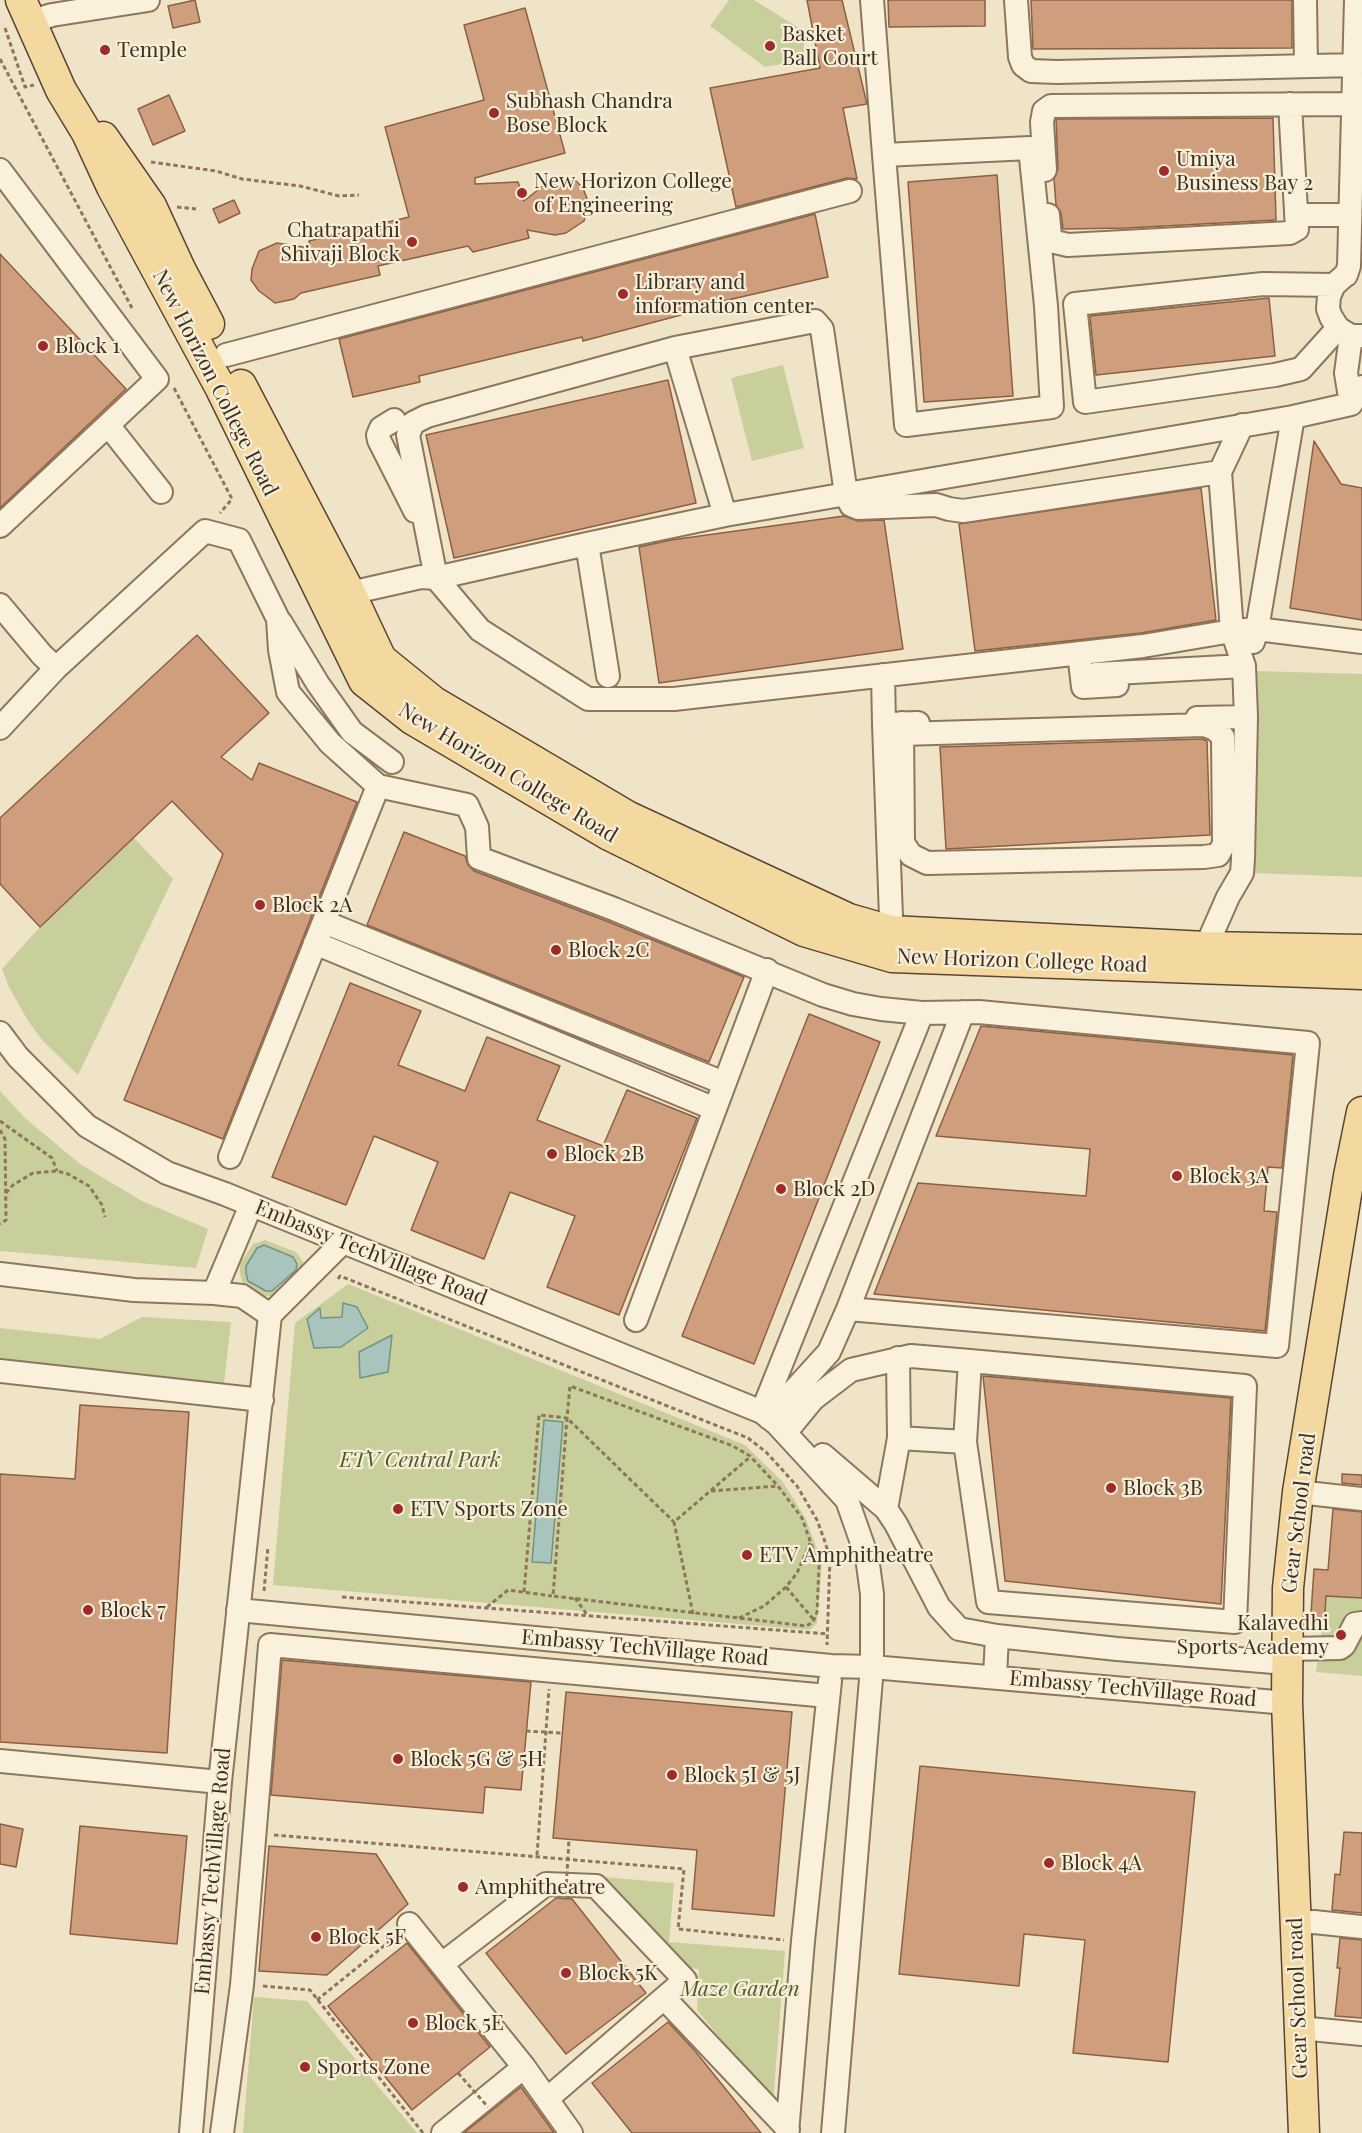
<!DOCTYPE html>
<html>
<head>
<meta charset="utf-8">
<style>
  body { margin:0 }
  canvas { display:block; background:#f0e4c8 }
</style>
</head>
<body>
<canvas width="1362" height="2133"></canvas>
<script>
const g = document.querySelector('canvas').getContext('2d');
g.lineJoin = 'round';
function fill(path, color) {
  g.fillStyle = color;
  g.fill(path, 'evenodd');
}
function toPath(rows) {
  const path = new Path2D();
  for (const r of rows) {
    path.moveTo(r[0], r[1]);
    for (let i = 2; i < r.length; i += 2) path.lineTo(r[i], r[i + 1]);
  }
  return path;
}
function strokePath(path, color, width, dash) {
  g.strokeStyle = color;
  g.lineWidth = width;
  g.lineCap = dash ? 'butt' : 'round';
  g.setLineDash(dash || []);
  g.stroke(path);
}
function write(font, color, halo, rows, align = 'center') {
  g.font = font + ' "Playfair Display",serif';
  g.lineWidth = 4.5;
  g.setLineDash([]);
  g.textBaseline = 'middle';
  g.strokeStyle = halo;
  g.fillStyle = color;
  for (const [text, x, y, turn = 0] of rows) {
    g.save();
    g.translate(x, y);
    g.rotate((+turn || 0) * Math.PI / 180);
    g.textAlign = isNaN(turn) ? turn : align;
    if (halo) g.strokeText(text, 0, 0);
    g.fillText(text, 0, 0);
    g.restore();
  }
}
fill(toPath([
  [729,0,754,0,804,31,804,60,765,67,710,26],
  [783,365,804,448,752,461,731,378],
  [1256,671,1362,674,1362,877,1252,873],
  [133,837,173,879,78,1075,43,1041,28,1021,9,987,2,969,40,927],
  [0,1091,25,1118,80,1164,142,1201,208,1229,196,1268,0,1251],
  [265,1240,296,1252,303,1262,303,1267,273,1296,264,1296,243,1284,240,1274,240,1264,253,1244],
  [348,1284,745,1445,783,1482,806,1519,822,1562,817,1623,810,1630,273,1585,295,1323],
  [142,1317,231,1322,224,1383,0,1359,0,1328,100,1339],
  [1326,1596,1362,1598,1362,1676,1316,1672],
  [603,1877,674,1883,669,1942,785,1951,773,2103,697,2010,699,1969,679,1967],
  [254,1997,307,2001,417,2133,243,2133]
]), '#c9cf9b');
const water = toPath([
  [264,1245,293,1257,297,1264,296,1270,272,1291,266,1291,248,1281,246,1273,246,1266,257,1248,264,1245],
  [343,1303,357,1307,368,1328,341,1347,314,1348,307,1319,320,1308,321,1318,342,1317,343,1303],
  [392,1335,388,1372,360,1378,359,1352,392,1335],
  [544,1420,563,1422,551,1563,532,1562,544,1420]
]);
fill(water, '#a9c4bc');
strokePath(water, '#6f938a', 1.5);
const building = toPath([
  [195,0,200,22,173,28,168,6,195,0],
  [807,0,842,0,867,104,843,108,857,179,847,178,736,207,710,88,820,68,807,0],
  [888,0,985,0,985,26,889,27,888,0],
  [1031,0,1292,0,1292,48,1033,49,1031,0],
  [525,8,565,153,475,178,475,184,518,182,524,201,549,181,575,180,583,188,589,204,584,221,566,233,555,235,527,230,529,238,473,252,468,246,378,266,380,275,301,293,294,299,275,303,259,291,251,280,252,269,259,251,277,243,310,248,309,241,409,217,385,127,484,100,464,25,525,8],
  [169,95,185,131,153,145,138,109,169,95],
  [1273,118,1276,220,1127,228,1063,229,1061,213,1056,205,1054,179,1058,169,1056,119,1273,118],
  [997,175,1013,396,924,402,908,182,997,175],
  [234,200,240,213,219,223,213,209,234,200],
  [815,214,828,277,680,311,681,315,583,341,582,337,419,376,420,382,353,397,339,339,815,214],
  [0,254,126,389,0,508,0,254],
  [1269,298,1275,356,1096,375,1090,316,1269,298],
  [668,380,696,503,454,558,426,435,668,380],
  [1314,441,1341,484,1362,488,1362,620,1290,608,1314,441],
  [1201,488,1216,620,1141,633,975,651,959,524,1201,488],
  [844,516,858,521,884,520,903,649,659,683,639,547,671,540,844,516],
  [197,635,269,713,221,757,252,780,259,763,357,802,223,1139,124,1100,223,854,172,801,40,927,0,884,0,818,197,635],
  [1202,739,1207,741,1210,835,946,849,940,747,1202,739],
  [404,832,465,856,468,865,474,871,609,922,744,977,709,1062,367,925,404,832],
  [350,983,421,1011,398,1065,465,1091,487,1037,560,1066,537,1120,603,1146,627,1090,697,1118,619,1315,547,1287,575,1216,510,1192,484,1259,411,1230,438,1162,374,1136,346,1205,272,1177,350,983],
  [809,1014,880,1042,754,1364,682,1336,809,1014],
  [981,1026,1293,1055,1282,1168,1268,1167,1264,1211,1277,1212,1265,1331,874,1294,918,1183,1086,1196,1090,1149,936,1136,981,1026],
  [983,1376,1231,1398,1221,1604,1005,1581,983,1376],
  [80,1405,189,1412,167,1753,0,1742,0,1474,75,1479,80,1405],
  [1342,1474,1362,1475,1362,1485,1342,1483,1342,1474],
  [1333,1509,1362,1512,1362,1598,1326,1596,1324,1628,1310,1628,1314,1569,1328,1570,1333,1509],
  [282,1660,531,1682,521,1790,485,1787,483,1813,271,1795,282,1660],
  [566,1692,792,1712,774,1916,692,1909,697,1850,553,1838,566,1692],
  [920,1766,1195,1792,1168,2062,1073,2053,1085,1940,1024,1934,1019,1986,899,1974,920,1766],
  [0,1824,23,1829,16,1867,0,1864,0,1824],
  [80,1826,187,1836,177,1944,70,1934,80,1826],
  [1344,1832,1362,1833,1362,1913,1332,1910,1335,1874,1340,1875,1344,1832],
  [269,1846,376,1854,408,1904,327,1975,259,1971,269,1846],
  [556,1898,572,1899,646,1993,566,2054,486,1953,556,1898],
  [1340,1938,1362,1940,1362,2018,1335,2016,1340,1968,1337,1968,1340,1938],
  [407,1943,490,2047,412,2110,328,2006,407,1943],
  [668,2022,695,2051,761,2133,632,2133,592,2083,668,2022],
  [521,2087,554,2133,464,2133,521,2087]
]);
fill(building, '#cf9f7d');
strokePath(building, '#8d5f41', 1.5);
const minor = toPath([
  [872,0,884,155,906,425,1052,407,1046,306,1030,148,884,155],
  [1016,0,1020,57,1023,65,1031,71,1057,72,1355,65],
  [1305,0,1306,66],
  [30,22,52,15,148,0],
  [0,170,157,379,0,526],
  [1045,170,1042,122,1044,111,1051,106,1353,104],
  [1048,215,1050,236,1055,242,1068,245,1290,233,1297,229,1290,104],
  [1296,215,1350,215],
  [1346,275,1349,266,1356,0],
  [1344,276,1334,285,1329,296,1328,309,1331,317,1338,328,1351,336,1362,336],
  [1334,285,1263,284,1075,304,1085,402,1275,375,1301,369,1338,328],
  [675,348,725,515],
  [226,355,850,191],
  [1351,404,1346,373,1351,336],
  [394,420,381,428,378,435,379,440,415,511],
  [108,425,161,492],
  [1220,472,963,511,949,509,936,505,858,508,851,505,846,494,822,329,815,321,675,348,427,416,413,423,408,435,436,578,480,630,588,699,674,699,1143,646,1232,631,1257,629,1362,642],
  [587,544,608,676],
  [350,593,421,577,436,578,587,544,725,515,1293,417,1351,404,1362,387],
  [0,605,42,655,56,668],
  [281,623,318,684,352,732,392,762],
  [1253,642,1257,629,1293,417],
  [1079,653,1083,687,1117,685],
  [1096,674,1244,666],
  [883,675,884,724],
  [1197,718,1246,717],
  [902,723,903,843,911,855,927,863,1204,857,1218,855,1224,844,1223,737,1215,729,1204,725,902,734],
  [0,728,56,668,205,531,239,540,278,619,280,650,288,692,330,743,378,786,467,805,477,827,479,858,614,909,823,995,853,1004,881,1009,922,1013,979,1012,1308,1043,1277,1346,848,1309,829,1352,769,1418],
  [324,922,724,1083],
  [315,943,715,1109],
  [892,945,884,724,918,723],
  [1206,947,1228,897,1242,873,1243,859,1246,717,1244,666,1232,631,1220,472,1242,425],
  [0,1033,18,1057,87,1126,167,1173,225,1194,762,1412,776,1423,847,1500,867,1557,872,1594,872,1667,833,2133],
  [230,1157,378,786],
  [0,1274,134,1290,214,1293,242,1296,270,1315,220,1782,191,2133],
  [214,1293,251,1205],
  [848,1309,963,1012],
  [270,1315,343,1242],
  [636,1320,767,970],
  [898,1358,899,1438],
  [0,1371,262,1400],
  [762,1412,922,1013],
  [790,1427,813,1399,851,1370,911,1356,970,1361,1245,1386,1235,1622,988,1602,965,1442,970,1361],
  [823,1455,886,1509,896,1524,939,1607,959,1629,997,1636,1117,1649,1286,1663],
  [1298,1492,1362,1499],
  [886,1509,899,1438,965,1442],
  [238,1610,831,1666,872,1667,1287,1703],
  [1287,1649,1340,1648,1344,1645,1355,1624,1362,1623],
  [995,1677,997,1636],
  [0,1761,220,1782],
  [1296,1923,1314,1922,1362,1927],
  [409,1924,524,2067,571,2133],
  [442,1964,546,1884,596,1886,685,1980,664,1998,788,2129],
  [1300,2028,1362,2034],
  [547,2099,664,1998],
  [222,2133,242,1985,270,1645,828,1696],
  [443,2133,524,2067],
  [787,2133,803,1941,830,1681]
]);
const major = toPath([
  [21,0,61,90,87,133,112,187,220,387,364,681,412,719,609,835,804,931,892,957,1362,974],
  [103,137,151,206,180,269,209,324],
  [241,385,350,593,381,659,434,702,627,816,849,919,891,931,1206,947,1362,950],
  [1304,2133,1287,1703,1288,1588,1298,1492,1349,1176,1362,1112]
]);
strokePath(minor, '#8d765c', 26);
strokePath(major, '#5b4430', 33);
strokePath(toPath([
  [5,28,25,87,34,85],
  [0,59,132,308],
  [151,162,216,171,242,179,300,186,339,196,359,195],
  [177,207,196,209],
  [174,388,232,499,220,513],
  [0,1121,52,1158,57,1171],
  [0,1130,5,1139,6,1220,0,1224],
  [6,1193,13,1185,33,1173,57,1171,68,1174,89,1186,102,1205,105,1217],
  [338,1279,340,1276,748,1438,766,1452,797,1486,817,1520,824,1539,830,1558,827,1645],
  [711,1491,778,1486],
  [786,1587,814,1620],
  [264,1591,268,1547],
  [524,1592,539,1415,567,1418,570,1386,733,1446,750,1456,778,1486,802,1518,819,1566,817,1612,813,1622,806,1626,553,1596,567,1418,674,1522],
  [342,1597,828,1634],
  [575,1598,588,1616],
  [487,1607,508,1590,552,1596],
  [693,1614,674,1522,750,1457],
  [739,1618,764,1606,786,1587,797,1573,810,1543],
  [274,1835,684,1869,678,1929,784,1940],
  [537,1855,549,1689],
  [263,1986,310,1990,423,2133],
  [317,2000,395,1937]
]), '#8d765c', 3, [4.5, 3]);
strokePath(minor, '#faf1dc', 22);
strokePath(major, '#f3d9a0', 30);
strokePath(toPath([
  [526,1731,562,1733],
  [566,1891,569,1839],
  [458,2073,488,2107]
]), '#8d765c', 3, [4.5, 3]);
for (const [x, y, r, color] of [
  [770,46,6,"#9e2a2b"],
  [105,50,6,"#9e2a2b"],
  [494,113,6,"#9e2a2b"],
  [1164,171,6,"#9e2a2b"],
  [522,193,6,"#9e2a2b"],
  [412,242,6,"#9e2a2b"],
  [623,294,6,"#9e2a2b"],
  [43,346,6,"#9e2a2b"],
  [260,905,6,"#9e2a2b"],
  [556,950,6,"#9e2a2b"],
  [552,1154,6,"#9e2a2b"],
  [1177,1176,6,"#9e2a2b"],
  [781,1189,6,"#9e2a2b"],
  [1111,1488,6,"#9e2a2b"],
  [398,1509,6,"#9e2a2b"],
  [747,1555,6,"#9e2a2b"],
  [88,1610,6,"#9e2a2b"],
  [1341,1635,6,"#9e2a2b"],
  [398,1759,6,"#9e2a2b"],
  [672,1775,6,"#9e2a2b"],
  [1049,1863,6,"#9e2a2b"],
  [463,1887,6,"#9e2a2b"],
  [316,1937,6,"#9e2a2b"],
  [566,1973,6,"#9e2a2b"],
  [413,2023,6,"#9e2a2b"],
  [305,2067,6,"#9e2a2b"]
]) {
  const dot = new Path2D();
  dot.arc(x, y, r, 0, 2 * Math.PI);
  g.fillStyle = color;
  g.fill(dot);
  strokePath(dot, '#f7eed8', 2);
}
write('21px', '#3d2e20', '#f7eed8', [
  ["Basket",782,34],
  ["Ball Court",782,58],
  ["Temple",117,50],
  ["Subhash Chandra",506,101],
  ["Bose Block",506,125],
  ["Umiya",1176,159],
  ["Business Bay 2",1176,183],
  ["New Horizon College",534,181],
  ["of Engineering",534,205],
  ["Chatrapathi",400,230,"right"],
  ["Shivaji Block",400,254,"right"],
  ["Library and",635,282],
  ["information center",635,306],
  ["Block 1",55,346],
  ["Block 2A",272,905],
  ["Block 2C",568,950],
  ["Block 2B",564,1154],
  ["Block 3A",1189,1176],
  ["Block 2D",793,1189],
  ["Block 3B",1123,1488],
  ["ETV Sports Zone",410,1509],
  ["ETV Amphitheatre",759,1555],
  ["Block 7",100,1610],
  ["Kalavedhi",1329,1623,"right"],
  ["Sports Academy",1329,1647,"right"],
  ["Block 5G & 5H",410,1759],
  ["Block 5I & 5J",684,1775],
  ["Block 4A",1061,1863],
  ["Amphitheatre",475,1887],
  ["Block 5F",328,1937],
  ["Block 5K",578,1973],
  ["Block 5E",425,2023],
  ["Sports Zone",317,2067]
], 'left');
write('21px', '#3d2e20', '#f7eed8', [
  ["New Horizon College Road",215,383,63],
  ["New Horizon College Road",508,773,31],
  ["New Horizon College Road",1022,961,2],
  ["Embassy TechVillage Road",371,1253,22],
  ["Gear School road",1299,1513,-83],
  ["Embassy TechVillage Road",645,1648,5],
  ["Embassy TechVillage Road",1133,1689,5],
  ["Embassy TechVillage Road",213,1871,-85],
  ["Gear School road",1298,1998,-92]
]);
write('italic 21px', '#4d5a26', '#f7eed8', [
  ["ETV Central Park",420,1460],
  ["Maze Garden",740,1989]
]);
</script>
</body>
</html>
